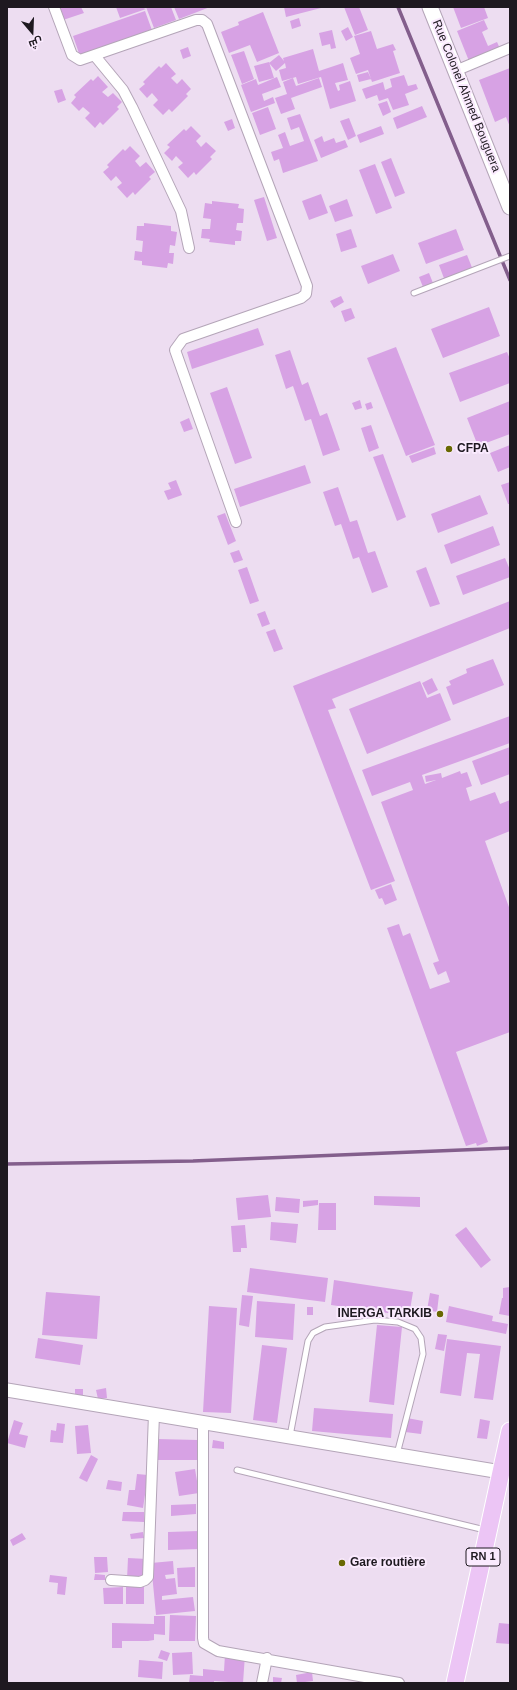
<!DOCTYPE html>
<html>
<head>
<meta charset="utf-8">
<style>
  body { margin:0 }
  #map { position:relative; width:517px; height:1690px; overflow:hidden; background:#edddf1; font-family:Helvetica,Cairo,sans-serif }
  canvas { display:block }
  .frame { position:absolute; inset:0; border:8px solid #1e1920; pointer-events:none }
  .north { position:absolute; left:12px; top:12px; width:40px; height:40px; -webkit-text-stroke:3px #faeafe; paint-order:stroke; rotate:161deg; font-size:11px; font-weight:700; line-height:16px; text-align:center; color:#1e1920 }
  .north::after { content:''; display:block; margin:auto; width:14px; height:18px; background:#1e1920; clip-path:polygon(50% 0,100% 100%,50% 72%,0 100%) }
</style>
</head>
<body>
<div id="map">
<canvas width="517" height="1690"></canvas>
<div class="frame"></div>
<div class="north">ش</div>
</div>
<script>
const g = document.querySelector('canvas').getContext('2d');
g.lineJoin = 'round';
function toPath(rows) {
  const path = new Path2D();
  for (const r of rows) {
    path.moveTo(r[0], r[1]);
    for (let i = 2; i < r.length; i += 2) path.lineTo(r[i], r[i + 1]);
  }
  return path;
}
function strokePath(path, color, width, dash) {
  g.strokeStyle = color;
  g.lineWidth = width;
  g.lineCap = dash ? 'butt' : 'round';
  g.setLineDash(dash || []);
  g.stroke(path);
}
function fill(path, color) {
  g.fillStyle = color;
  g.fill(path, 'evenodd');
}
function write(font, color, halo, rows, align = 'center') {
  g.font = font + ' Helvetica,sans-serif';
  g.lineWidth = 4;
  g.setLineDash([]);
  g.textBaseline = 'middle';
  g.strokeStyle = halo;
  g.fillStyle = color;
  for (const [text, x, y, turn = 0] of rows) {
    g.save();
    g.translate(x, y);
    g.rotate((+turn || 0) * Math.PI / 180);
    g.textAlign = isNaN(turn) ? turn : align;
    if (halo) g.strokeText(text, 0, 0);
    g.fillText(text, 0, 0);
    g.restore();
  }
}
strokePath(toPath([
  [398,7,510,280],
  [7,1164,193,1161,510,1148]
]), '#835e8c', 3.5);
fill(toPath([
  [59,7,81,7,84,13,63,20],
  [116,7,141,7,146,9,120,18],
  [146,7,171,7,176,20,154,28],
  [174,7,210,7,179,19],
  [284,7,320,7,321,8,286,17],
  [344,7,359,7,368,30,355,35],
  [453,7,484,7,488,18,461,28],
  [145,11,153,33,81,59,73,36],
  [263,12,279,53,257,62,250,45,229,53,221,32,239,25,238,22],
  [299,18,301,26,292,29,290,21],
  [484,20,488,29,482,32,488,46,497,42,502,53,471,66,457,31],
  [348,27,353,37,346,41,341,31],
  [332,30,336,48,331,49,330,44,322,46,319,33],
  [371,31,377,49,393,44,396,50,393,51,400,73,372,82,368,70,356,74,350,58,360,54,354,36],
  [188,47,191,56,183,59,180,50],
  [313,49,319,71,343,63,348,80,335,83,338,91,340,90,339,85,350,81,356,101,330,109,321,77,298,84,296,77,282,81,279,70,286,68,285,63,276,71,269,63,279,55,284,61,283,58],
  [244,51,254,79,242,84,231,55],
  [269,62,274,78,259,82,254,66],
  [166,63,176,74,171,78,177,84,182,79,191,89,186,94,188,96,172,112,169,109,163,115,153,105,158,100,152,93,147,98,139,89,145,84,143,82,159,66,161,68],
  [510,68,510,127,506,117,495,122,479,80],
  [368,72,371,79,359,82,357,75],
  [404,75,408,86,416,84,418,89,405,94,409,105,393,110,388,98,379,101,377,95,366,99,362,89,383,82,385,90,392,87,390,79],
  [98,76,108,87,102,92,108,97,113,93,122,102,117,107,119,109,103,125,100,122,95,128,85,118,90,113,83,107,79,111,71,103,76,97,74,95,91,79,93,81],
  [277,77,281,87,262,94,264,101,273,97,275,103,251,112,241,85,256,79,258,85],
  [293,78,296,86,319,78,322,87,291,98,295,109,281,114,275,98,287,94,283,82],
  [62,89,66,100,58,103,54,91],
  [387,101,391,112,383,116,378,104],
  [422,106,427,117,397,129,393,118],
  [268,107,276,129,260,135,252,113],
  [300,114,318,161,283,173,279,159,274,161,271,152,283,148,278,135,285,132,290,146,304,141,299,127,291,130,287,118],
  [349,118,356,136,348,140,340,121],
  [232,119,235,128,228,131,224,122],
  [191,126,201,136,196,141,201,147,206,142,216,151,210,157,212,159,196,175,194,172,188,178,178,167,183,163,176,156,172,161,164,153,170,147,167,145,184,129,186,131],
  [381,126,384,134,360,143,357,135],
  [322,136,324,142,334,138,336,143,345,140,348,147,321,158,314,140],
  [130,146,140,156,135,161,140,167,146,162,155,172,149,177,151,179,135,195,133,192,127,198,117,187,122,183,116,176,111,181,103,172,109,167,107,165,123,149,125,151],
  [391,158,405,193,395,197,381,162],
  [375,164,392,208,376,214,359,170],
  [321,194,328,213,309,220,302,201],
  [264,197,277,238,267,241,254,200],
  [347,199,353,216,335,222,329,206],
  [212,201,239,204,238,208,244,209,243,223,237,223,236,230,242,231,241,241,235,241,235,245,209,242,210,239,201,238,202,229,210,229,211,219,203,218,205,203,212,204],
  [144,223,171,226,171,231,177,232,175,246,170,245,169,253,174,253,173,264,168,263,167,268,142,265,142,261,134,260,135,251,142,252,143,241,136,240,137,226,144,226],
  [351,229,357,247,341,252,336,234],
  [456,229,464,250,426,264,418,243],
  [393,254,400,271,368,284,361,266],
  [467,255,473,270,445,281,439,265],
  [429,273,435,288,425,292,419,277],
  [341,296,344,302,334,308,330,301],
  [489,307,500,336,443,358,431,329],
  [351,308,355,318,345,322,341,311],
  [258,328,264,345,192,369,187,352],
  [396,347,435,445,406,456,367,358],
  [290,350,302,385,308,382,320,416,327,413,340,450,323,456,311,419,305,421,293,386,286,389,275,355],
  [507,352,510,359,510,383,460,402,449,373],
  [227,387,252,458,235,464,210,393],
  [360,400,362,408,355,410,352,403],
  [510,401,510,434,478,446,467,418],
  [371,402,373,408,367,410,365,404],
  [189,418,193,429,184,432,180,422],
  [371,425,379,448,369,452,361,428],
  [510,445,510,467,498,472,490,453],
  [434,447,436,454,412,463,409,456],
  [383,454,406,517,397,521,373,457],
  [305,465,311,483,240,507,234,489],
  [176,480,182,495,168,500,164,491,171,489,168,483],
  [510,482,510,504,508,504,501,485],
  [338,487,350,522,357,520,368,553,375,551,388,587,372,593,359,557,353,559,341,524,335,526,323,492],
  [480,495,488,514,438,533,431,514],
  [225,513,236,541,228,545,217,516],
  [493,526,500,545,451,564,444,545],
  [239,550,243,560,234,563,230,553],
  [505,558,510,570,510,577,463,595,456,576],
  [247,567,259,601,250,604,238,570],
  [426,567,440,604,430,607,416,571],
  [510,601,510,628,332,699,336,708,328,710,395,881,371,890,293,686],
  [265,611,270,624,262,627,257,614],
  [275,629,283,649,274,652,266,632],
  [493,659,504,685,453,705,446,687,451,685,449,681,467,673,466,669],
  [432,678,438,690,428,695,422,683],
  [420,681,427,698,440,693,451,720,367,754,349,709],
  [510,716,510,743,422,775,425,784,436,780,426,782,425,776,441,773,442,778,460,771,461,774,467,772,472,786,466,788,470,801,495,792,500,804,510,800,510,831,485,841,510,910,510,1032,456,1052,488,1142,477,1146,476,1143,466,1146,387,928,399,924,403,936,410,933,430,989,450,982,446,971,438,975,433,963,439,961,381,802,413,790,410,782,372,796,362,770],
  [510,747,510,774,481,785,472,761],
  [391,884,397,900,385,905,382,898,379,899,375,890],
  [268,1195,271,1217,238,1220,236,1198],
  [374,1196,420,1197,420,1207,374,1205],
  [276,1197,300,1199,299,1213,275,1211],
  [318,1200,318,1205,303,1207,303,1201],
  [319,1203,336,1203,336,1230,318,1230],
  [271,1222,298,1224,296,1243,270,1240],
  [245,1225,247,1248,241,1248,241,1252,233,1252,231,1226],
  [466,1227,491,1260,481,1268,455,1235],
  [250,1268,328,1278,325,1302,247,1292],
  [334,1280,413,1292,409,1316,331,1305],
  [510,1287,510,1316,499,1314,502,1298,503,1298,503,1288],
  [46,1292,100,1296,97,1339,42,1335],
  [430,1293,439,1295,437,1312,427,1310],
  [242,1295,253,1296,249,1327,239,1325],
  [257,1301,295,1304,293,1340,255,1337],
  [209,1306,237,1308,231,1413,203,1412],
  [449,1306,493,1316,492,1321,508,1324,506,1334,446,1322],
  [307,1307,313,1307,313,1315,307,1315],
  [377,1325,402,1327,394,1405,369,1402],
  [438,1334,447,1335,444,1351,435,1349],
  [38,1338,83,1345,80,1365,35,1358],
  [447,1339,501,1346,493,1400,474,1398,480,1354,467,1353,461,1396,440,1393],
  [262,1345,287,1348,277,1423,253,1420],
  [106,1388,107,1398,98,1399,96,1390],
  [75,1389,83,1389,83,1397,75,1397],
  [314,1408,393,1414,391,1438,312,1431],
  [407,1418,423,1421,421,1434,405,1432],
  [480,1419,490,1421,487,1439,477,1438],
  [14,1420,23,1423,19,1434,28,1436,25,1448,7,1443],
  [57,1423,65,1424,63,1443,50,1442,51,1430,56,1431],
  [88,1425,91,1453,77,1454,75,1426],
  [157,1439,198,1440,198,1460,157,1460],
  [213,1440,224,1442,224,1449,212,1448],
  [91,1455,98,1459,87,1482,79,1478],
  [195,1469,199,1493,179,1496,175,1472],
  [137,1474,148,1475,143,1508,127,1505,129,1490,135,1490],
  [108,1480,122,1482,121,1491,106,1489],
  [196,1504,196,1514,171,1516,171,1505],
  [123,1512,144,1512,144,1522,122,1521],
  [199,1531,200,1549,168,1550,168,1532],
  [143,1532,144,1538,131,1539,130,1534],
  [22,1533,26,1539,13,1546,10,1540],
  [94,1557,107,1557,108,1572,95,1573],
  [128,1558,147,1559,146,1580,127,1579],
  [173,1561,174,1574,165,1575,166,1579,175,1578,177,1594,162,1596,162,1600,193,1597,195,1611,156,1615,151,1563],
  [195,1567,195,1587,178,1587,177,1568],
  [95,1574,105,1575,105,1580,94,1580],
  [50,1575,67,1577,65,1595,57,1594,58,1583,49,1582],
  [123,1587,123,1604,104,1604,103,1588],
  [126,1587,144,1587,144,1604,126,1604],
  [170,1615,196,1616,195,1641,169,1641],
  [154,1616,165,1616,165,1635,154,1634,154,1640,148,1641,122,1641,122,1648,112,1648,112,1623,154,1624],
  [499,1623,510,1624,510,1644,496,1643],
  [161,1650,170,1653,167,1661,158,1658],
  [192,1652,193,1674,173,1675,172,1653],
  [225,1654,245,1655,243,1683,214,1681,214,1683,189,1683,190,1675,203,1676,203,1669,224,1671],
  [139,1660,163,1662,162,1679,138,1677],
  [312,1672,313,1681,297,1683,296,1675],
  [273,1677,282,1678,281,1683,273,1683]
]), '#d7a2e4');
const service = toPath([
  [414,293,510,256],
  [290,1436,308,1341,313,1333,325,1327,375,1320,398,1322,415,1329,421,1338,423,1354,397,1454],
  [237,1470,485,1530]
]);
const minor = toPath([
  [54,7,72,55,80,60,196,20,202,20,207,24,307,286,306,294,301,298,183,339,175,350,236,522],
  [95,56,123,90,132,107,181,211,189,248],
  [455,71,510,48],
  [203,1423,203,1638,204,1643,218,1651,399,1683],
  [111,1580,140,1582,145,1580,148,1577,154,1414],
  [262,1683,267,1658]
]);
const tertiary = toPath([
  [7,1390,501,1472]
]);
const secondary = toPath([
  [430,7,510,207]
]);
const primary = toPath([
  [455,1683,510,1431]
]);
strokePath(service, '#b4a5b8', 7);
strokePath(minor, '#b4a5b8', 12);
strokePath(tertiary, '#b4a5b8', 15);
strokePath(secondary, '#b4a5b8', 17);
strokePath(primary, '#fff', 19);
strokePath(service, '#fff', 5);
strokePath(minor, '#fff', 10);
strokePath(tertiary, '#fff', 13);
strokePath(secondary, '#fff', 15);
strokePath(primary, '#ecc5f5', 17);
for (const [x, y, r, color] of [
  [449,449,4,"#686802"],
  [440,1314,4,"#686802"],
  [342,1563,4,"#686802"]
]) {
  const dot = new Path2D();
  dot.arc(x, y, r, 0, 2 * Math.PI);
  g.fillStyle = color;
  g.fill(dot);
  strokePath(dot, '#faeafe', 1.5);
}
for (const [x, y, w] of [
  [483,1557,34]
]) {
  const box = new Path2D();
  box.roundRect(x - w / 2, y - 9, w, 18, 3);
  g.fillStyle = '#faeafe';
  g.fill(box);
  strokePath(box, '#1e1920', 1);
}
write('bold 11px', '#1e1920', null, [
  ["RN 1",483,1557]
]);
write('12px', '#1e1920', '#faeafe', [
  ["Rue Colonel Ahmed Bouguera",466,96,68]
]);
write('bold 12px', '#1e1920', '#faeafe', [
  ["CFPA",457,449],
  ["INERGA TARKIB",432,1314,"right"],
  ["Gare routière",350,1563]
], 'left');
</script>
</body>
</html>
